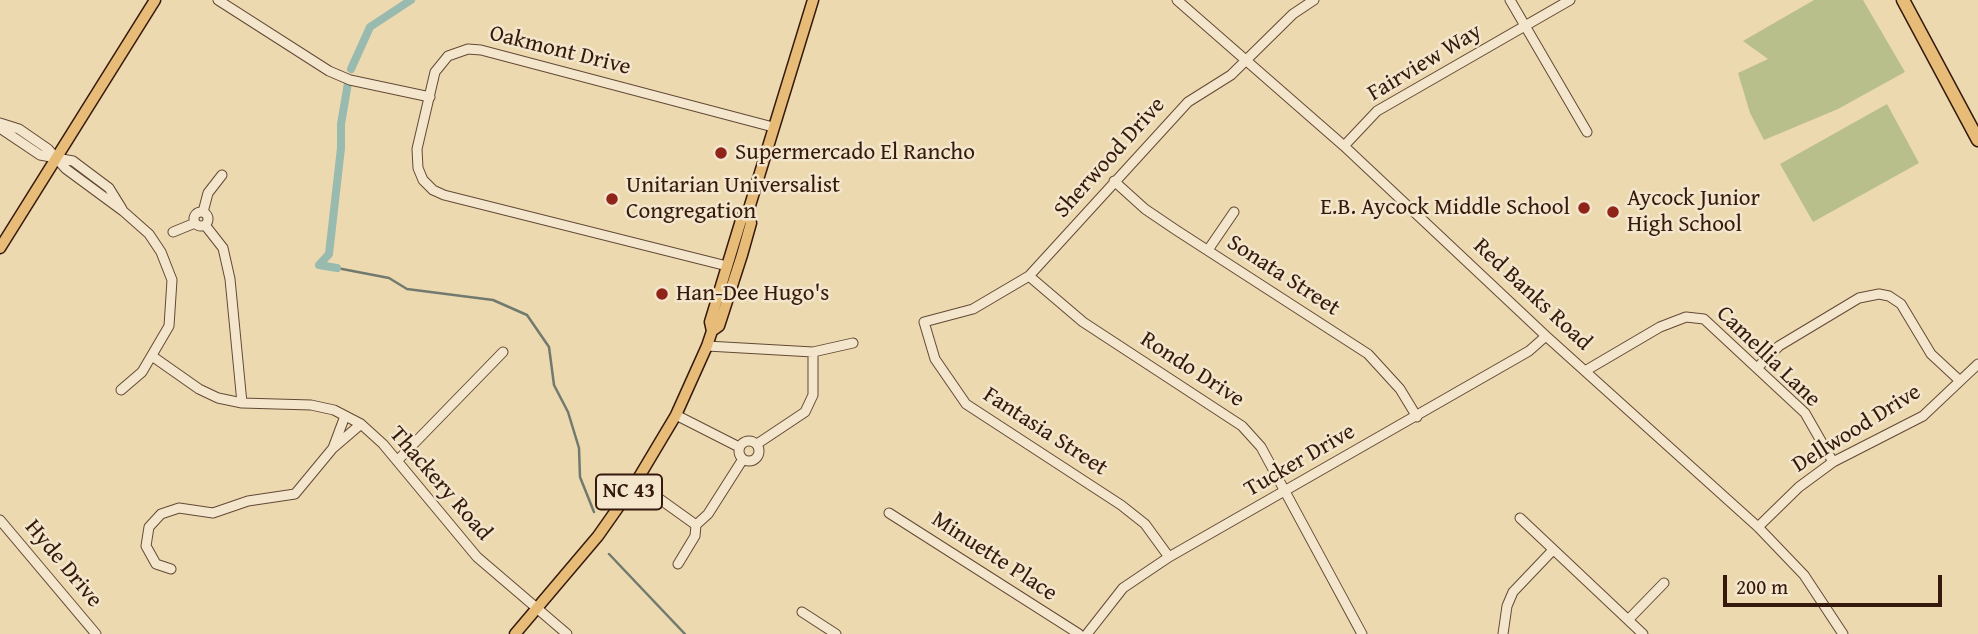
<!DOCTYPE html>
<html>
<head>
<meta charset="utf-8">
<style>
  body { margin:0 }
  #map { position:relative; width:1978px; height:634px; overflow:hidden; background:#edd9b0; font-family:"Gentium Book Plus",serif }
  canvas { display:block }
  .scale { position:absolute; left:1723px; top:575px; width:219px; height:32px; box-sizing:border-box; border:4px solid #35190c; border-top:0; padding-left:9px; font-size:21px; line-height:24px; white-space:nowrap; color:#35190c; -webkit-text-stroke:5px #f3e6cc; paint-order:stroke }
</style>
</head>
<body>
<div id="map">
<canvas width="1978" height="634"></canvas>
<div class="scale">200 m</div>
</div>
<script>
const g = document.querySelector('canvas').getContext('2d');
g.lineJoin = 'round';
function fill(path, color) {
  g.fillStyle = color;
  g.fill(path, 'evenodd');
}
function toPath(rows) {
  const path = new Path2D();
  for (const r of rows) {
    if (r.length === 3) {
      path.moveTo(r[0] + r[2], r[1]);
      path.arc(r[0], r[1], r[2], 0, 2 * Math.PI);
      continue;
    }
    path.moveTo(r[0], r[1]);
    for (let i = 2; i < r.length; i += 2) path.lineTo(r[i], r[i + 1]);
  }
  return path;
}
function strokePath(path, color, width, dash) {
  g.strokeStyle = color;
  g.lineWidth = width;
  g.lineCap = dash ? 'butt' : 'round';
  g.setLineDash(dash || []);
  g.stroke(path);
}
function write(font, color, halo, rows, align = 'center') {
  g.font = font + ' "Gentium Book Plus",serif';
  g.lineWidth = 5;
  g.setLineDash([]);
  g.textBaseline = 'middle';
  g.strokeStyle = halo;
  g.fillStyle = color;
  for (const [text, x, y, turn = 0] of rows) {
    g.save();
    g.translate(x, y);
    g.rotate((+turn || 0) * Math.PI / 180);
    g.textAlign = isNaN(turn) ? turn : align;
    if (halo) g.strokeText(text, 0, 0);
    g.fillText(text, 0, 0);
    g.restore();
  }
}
fill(toPath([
  [1814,0,1863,0,1905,72,1838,109,1764,140,1750,113,1738,73,1768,59,1743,41],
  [1887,104,1919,163,1813,222,1780,164]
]), '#b9bf8b');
strokePath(toPath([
  [337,268,389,278,407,289,493,300,527,315,549,347,554,385,568,412,579,448,580,477,594,512],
  [609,554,685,634]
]), '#717a6e', 2.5);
strokePath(toPath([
  [351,69,370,27,411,0],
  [337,268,319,265,329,254,341,148,341,124,348,83]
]), '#99baaf', 8);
const minor = toPath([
  [218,0,329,71,350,80,430,97],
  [1177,0,1344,146,1546,336,1758,527,1804,575,1843,634],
  [1510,0,1587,132],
  [0,123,19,129,48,149,66,169,123,211,149,234,161,252,172,280,169,326,142,372,121,390],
  [0,128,40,155,73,161,109,188,122,209],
  [1344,146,1377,111,1570,0],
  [1114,181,1145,209,1176,230,1368,354,1400,389,1417,417],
  [203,212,208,193,222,175],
  [201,219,7],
  [205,225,223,248,230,279,242,403],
  [173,232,195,223],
  [1208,250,1234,212],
  [727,266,444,195,433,190,423,180,418,168,417,149,435,72,448,56,468,49,481,50,773,127],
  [1029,276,1083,322,1242,426,1261,447,1362,634],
  [707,346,813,352,853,343],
  [152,356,199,389,218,398,242,403,311,405,334,410,361,424,383,444,477,557,567,634],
  [1757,368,1779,346,1859,298,1879,294,1889,296,1901,304,1931,354,1959,380],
  [1585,371,1660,327,1686,317,1704,319,1805,413,1833,462],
  [676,415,739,447],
  [749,451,10],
  [757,444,805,412,813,395,813,352],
  [333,448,345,416],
  [397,461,503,352],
  [636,482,696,525],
  [889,513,1079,634],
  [1520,518,1643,634],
  [0,520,96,634],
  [696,525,708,514,743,459],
  [1758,527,1799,487,1833,462,1923,416,1978,364],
  [1169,557,1145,524,1121,505,966,404,935,359,924,322,973,309,1029,276,1188,102,1231,75,1293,14,1314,0],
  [678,564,695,536,696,525],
  [171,569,156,564,146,546,149,527,161,514,179,508,213,513,248,501,295,494,333,448,361,424],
  [802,612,836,634],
  [1629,619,1664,583],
  [1087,634,1123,588,1169,557,1529,351,1546,336],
  [1503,634,1507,606,1513,592,1553,550]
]);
const major = toPath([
  [0,248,155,0],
  [712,331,719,326,742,255,751,223,748,212,813,0],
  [515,634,598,536,636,482,676,415,707,346,712,331,710,322,742,217,748,212]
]);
const highway = toPath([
  [1903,0,1978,140]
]);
strokePath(minor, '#634935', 11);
strokePath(major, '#35190c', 13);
strokePath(highway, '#35190c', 15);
strokePath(minor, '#f3e6cc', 9);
strokePath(major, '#e6bc78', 10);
strokePath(highway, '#e6bc78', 12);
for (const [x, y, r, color] of [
  [721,153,7,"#8f2418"],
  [612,199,7,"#8f2418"],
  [1584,208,7,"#8f2418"],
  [1613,212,7,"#8f2418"],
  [662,294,7,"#8f2418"]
]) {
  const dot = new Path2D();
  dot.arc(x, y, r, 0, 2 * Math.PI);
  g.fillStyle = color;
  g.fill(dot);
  strokePath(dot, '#f3e6cc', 2.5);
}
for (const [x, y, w] of [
  [629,492,66]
]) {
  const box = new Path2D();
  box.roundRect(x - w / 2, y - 17.5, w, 35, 5);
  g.fillStyle = '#f3e6cc';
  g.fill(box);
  strokePath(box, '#35190c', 2);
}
write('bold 21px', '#35190c', null, [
  ["NC 43",629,492]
]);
write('23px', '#35190c', '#f3e6cc', [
  ["Oakmont Drive",560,51,14],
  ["Fairview Way",1425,63,-31],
  ["Sherwood Drive",1110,158,-48],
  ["Sonata Street",1283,276,33],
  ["Red Banks Road",1532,295,43],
  ["Camellia Lane",1768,357,44],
  ["Rondo Drive",1192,370,33],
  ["Dellwood Drive",1857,429,-32],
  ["Fantasia Street",1045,432,33],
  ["Tucker Drive",1300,461,-30],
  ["Thackery Road",440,484,49],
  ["Minuette Place",994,557,33],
  ["Hyde Drive",63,564,50]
]);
write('23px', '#35190c', '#f3e6cc', [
  ["Supermercado El Rancho",735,153],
  ["Unitarian Universalist",626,186],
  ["Congregation",626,212],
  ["Aycock Junior",1627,199],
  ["High School",1627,225],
  ["E.B. Aycock Middle School",1570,208,"right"],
  ["Han-Dee Hugo's",676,294]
], 'left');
</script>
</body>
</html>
